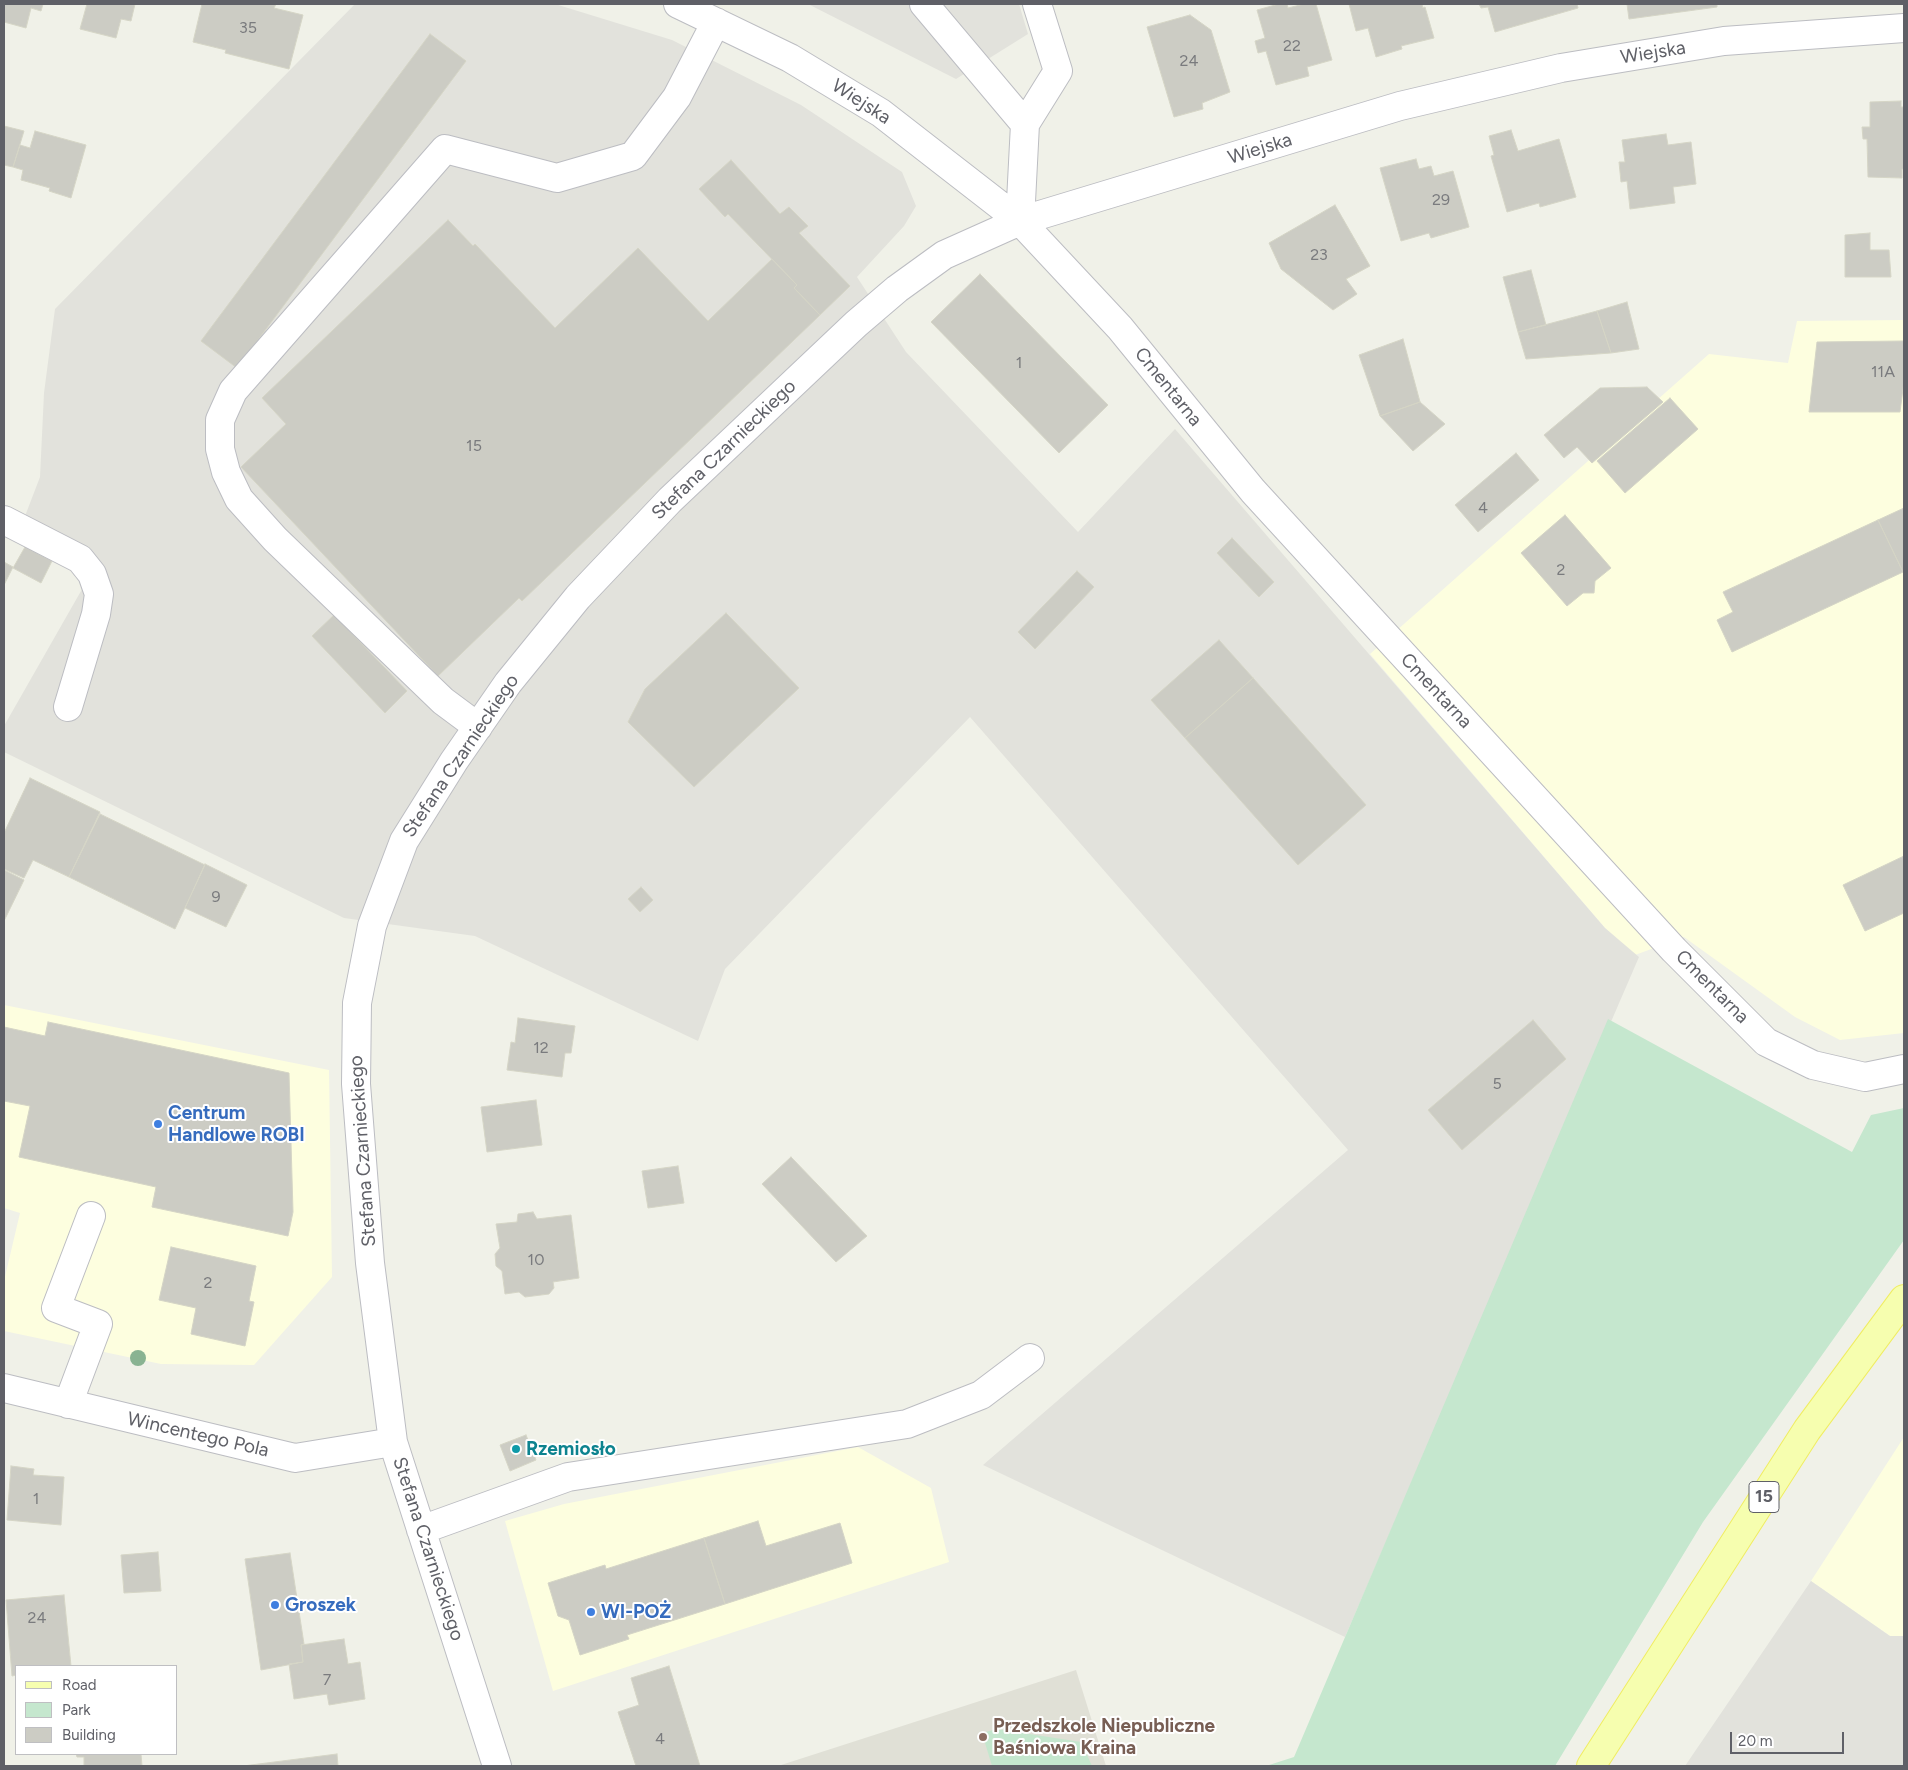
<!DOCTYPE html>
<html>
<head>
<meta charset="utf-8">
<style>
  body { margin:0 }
  #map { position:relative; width:1908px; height:1770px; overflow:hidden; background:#f0f1e8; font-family:Figtree,sans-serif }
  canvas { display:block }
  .frame { position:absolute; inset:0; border:5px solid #5f6067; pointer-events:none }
  .legend { position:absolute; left:15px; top:1665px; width:162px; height:90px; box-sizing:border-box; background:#fff; border:1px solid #bfbfc2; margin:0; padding:6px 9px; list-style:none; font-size:15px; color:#5f6067 }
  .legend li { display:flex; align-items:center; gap:10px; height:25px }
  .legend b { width:25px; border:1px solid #bfbfc2 }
  .scale { position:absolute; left:1730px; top:1732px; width:114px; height:22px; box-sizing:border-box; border:2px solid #5f6067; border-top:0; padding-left:6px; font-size:15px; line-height:18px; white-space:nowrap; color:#5f6067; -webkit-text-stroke:4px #fff; paint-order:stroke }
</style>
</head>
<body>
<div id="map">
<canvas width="1908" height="1770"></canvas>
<div class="frame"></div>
<ul class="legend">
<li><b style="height:6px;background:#f6feaf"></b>Road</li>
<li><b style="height:14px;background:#c5e7ce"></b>Park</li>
<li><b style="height:14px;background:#ccccc4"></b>Building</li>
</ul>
<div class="scale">20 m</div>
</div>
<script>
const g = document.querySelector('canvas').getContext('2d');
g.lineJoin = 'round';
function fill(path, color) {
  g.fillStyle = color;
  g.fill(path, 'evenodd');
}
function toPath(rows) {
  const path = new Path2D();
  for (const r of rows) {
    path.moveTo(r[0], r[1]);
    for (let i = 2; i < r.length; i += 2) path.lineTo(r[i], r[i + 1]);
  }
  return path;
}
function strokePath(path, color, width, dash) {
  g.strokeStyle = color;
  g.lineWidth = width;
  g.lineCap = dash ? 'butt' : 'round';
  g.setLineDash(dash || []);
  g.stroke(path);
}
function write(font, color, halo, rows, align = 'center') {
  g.font = font + ' Figtree,sans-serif';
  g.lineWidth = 4;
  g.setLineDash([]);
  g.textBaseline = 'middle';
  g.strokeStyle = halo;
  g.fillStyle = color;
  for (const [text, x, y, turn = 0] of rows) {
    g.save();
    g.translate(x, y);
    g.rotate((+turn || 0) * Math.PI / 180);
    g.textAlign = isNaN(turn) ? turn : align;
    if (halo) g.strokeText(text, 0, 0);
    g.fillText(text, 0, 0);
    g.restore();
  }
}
fill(toPath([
  [1904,320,1904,1033,1840,1040,1795,1017,1684,937,1635,955,1605,928,1370,654,1709,354,1788,363,1797,321],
  [4,1005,329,1070,332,1277,254,1365,161,1364,4,1331,4,1281,20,1213,4,1208],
  [1904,1437,1904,1636,1890,1636,1811,1581],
  [858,1447,931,1488,949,1562,553,1691,505,1521,564,1504]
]), '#fdfedf');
fill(toPath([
  [355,4,555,4,672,40,801,105,902,172,916,206,904,226,857,277,906,352,1078,532,1175,429,1605,928,1639,957,1345,1637,983,1465,1348,1150,970,717,725,969,698,1041,475,936,344,918,4,752,4,726,85,584,68,560,17,537,40,477,44,393,55,309],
  [808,4,1019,4,1028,34,956,79],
  [1811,1581,1890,1636,1904,1636,1904,1766,1685,1766]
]), '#e2e2dc');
fill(toPath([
  [1076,1670,1106,1766,778,1766]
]), '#e0e0d6');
fill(toPath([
  [1608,1019,1852,1152,1871,1115,1904,1108,1904,1240,1703,1522,1555,1766,1266,1766,1294,1757],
  [997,1729,1081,1742,1092,1766,992,1766,982,1733]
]), '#c5e7ce');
const building = toPath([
  [4,4,43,4,41,11,31,8,26,28,4,22,4,4],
  [87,4,135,4,131,21,121,19,116,38,80,29,87,4],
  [202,4,276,4,274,8,303,15,289,69,225,53,226,50,193,42,202,4],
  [1279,4,1287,4,1288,8,1304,4,1316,4,1332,60,1307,67,1309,76,1276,85,1266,51,1258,53,1255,41,1265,38,1257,10,1279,4],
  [1349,4,1422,4,1423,8,1425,7,1434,38,1401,46,1402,49,1376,57,1368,28,1356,31,1349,4],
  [1479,4,1577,4,1578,8,1495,32,1488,7,1481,8,1479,4],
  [1627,4,1717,4,1717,7,1629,19,1627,4],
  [1190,15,1211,30,1230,92,1202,103,1203,109,1174,117,1147,27,1190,15],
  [430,34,466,61,237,368,201,341,430,34],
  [1901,101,1901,107,1904,107,1904,169,1902,169,1902,178,1868,177,1867,139,1863,139,1862,127,1870,127,1870,102,1901,101],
  [4,126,24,131,13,167,4,165,4,126],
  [1511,130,1518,151,1559,139,1576,197,1540,207,1539,203,1507,212,1491,156,1494,155,1489,136,1511,130],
  [35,131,86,145,71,198,49,191,50,188,21,180,23,170,13,167,20,145,30,148,35,131],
  [1666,134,1668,145,1691,142,1696,184,1673,187,1675,203,1630,209,1627,181,1621,182,1619,162,1625,162,1622,140,1666,134],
  [1416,159,1419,169,1431,166,1434,176,1453,171,1469,227,1431,238,1429,233,1401,241,1380,168,1416,159],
  [731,160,780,214,789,207,808,226,799,233,850,286,820,315,794,288,797,285,728,214,725,217,699,189,731,160],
  [1335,205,1370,266,1346,279,1357,294,1333,310,1281,269,1269,243,1335,205],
  [448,220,473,246,475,244,555,328,638,248,708,321,772,259,797,285,794,288,820,315,522,601,519,598,438,676,241,467,286,424,262,398,448,220],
  [1870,233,1870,250,1889,250,1891,277,1845,277,1845,235,1870,233],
  [1531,270,1546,325,1518,332,1503,277,1531,270],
  [980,274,1108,405,1059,453,931,322,980,274],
  [1627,302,1639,349,1611,353,1597,311,1627,302],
  [1597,311,1611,353,1526,359,1518,332,1597,311],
  [1403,339,1420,402,1380,416,1359,355,1403,339],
  [1904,341,1904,381,1900,412,1809,412,1817,342,1904,341],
  [1647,387,1663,402,1592,463,1577,447,1564,458,1544,435,1600,388,1647,387],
  [1670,398,1698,429,1625,493,1597,461,1670,398],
  [1420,402,1445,424,1413,451,1380,416,1420,402],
  [1516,453,1539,480,1478,532,1455,505,1516,453],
  [1904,508,1904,571,1903,572,1878,520,1904,508],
  [1565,515,1611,568,1595,581,1594,593,1583,593,1567,606,1521,553,1565,515],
  [1878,520,1903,572,1732,652,1717,620,1733,612,1723,592,1878,520],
  [1232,538,1274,582,1259,597,1217,553,1232,538],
  [25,547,52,561,41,583,13,568,25,547],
  [4,562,13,567,4,585,4,562],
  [1077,571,1094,587,1035,649,1018,632,1077,571],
  [726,613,799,688,694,787,628,722,645,689,726,613],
  [334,615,407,691,385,713,312,636,334,615],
  [1219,640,1253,678,1185,738,1151,700,1219,640],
  [1253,678,1366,805,1298,865,1185,738,1253,678],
  [30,778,100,812,69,877,33,860,24,878,4,869,4,833,30,778],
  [100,814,205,865,175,929,69,877,100,814],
  [1904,856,1904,913,1865,931,1843,885,1904,856],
  [205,864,247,885,226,927,185,908,205,864],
  [4,870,24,880,4,921,4,870],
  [641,887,653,900,640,912,628,899,641,887],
  [518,1018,575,1026,571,1053,565,1053,562,1077,507,1070,511,1042,515,1043,518,1018],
  [1533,1020,1566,1059,1462,1150,1428,1110,1533,1020],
  [48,1022,289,1073,293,1212,288,1236,152,1207,156,1187,19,1157,30,1106,4,1101,4,1027,45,1036,48,1022],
  [536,1100,542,1145,487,1152,481,1107,536,1100],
  [791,1157,867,1236,836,1262,762,1184,791,1157],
  [678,1166,684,1203,648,1208,642,1171,678,1166],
  [533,1212,537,1219,571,1215,579,1278,553,1282,554,1288,549,1294,525,1297,519,1292,505,1294,502,1271,496,1266,495,1254,500,1248,496,1224,517,1222,518,1214,533,1212],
  [171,1247,256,1266,249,1301,254,1302,245,1346,191,1334,196,1308,159,1300,171,1247],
  [526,1435,536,1460,510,1471,500,1445,526,1435],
  [11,1466,34,1469,33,1475,64,1477,61,1525,7,1520,11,1466],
  [758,1521,766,1546,840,1523,852,1563,725,1604,704,1538,758,1521],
  [704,1538,725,1604,627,1635,629,1639,580,1655,569,1620,558,1616,548,1583,605,1565,606,1569,704,1538],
  [158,1552,161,1591,124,1593,121,1555,158,1552],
  [290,1553,304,1644,301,1645,303,1662,261,1670,245,1559,290,1553],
  [64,1595,71,1666,16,1666,16,1675,12,1676,6,1600,64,1595],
  [344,1639,348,1664,360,1662,365,1699,329,1705,327,1694,294,1699,289,1664,303,1662,301,1645,344,1639],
  [669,1666,700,1766,636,1766,618,1712,639,1705,631,1678,669,1666],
  [76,1754,141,1754,142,1766,84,1766,84,1757,77,1757,76,1754],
  [337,1754,338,1766,243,1766,337,1754]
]);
fill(building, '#ccccc4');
strokePath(building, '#d5d5c6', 1);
const minor = toPath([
  [678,4,790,58,881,113,1020,221,1120,328,1253,491,1674,950,1766,1042,1813,1065,1865,1077,1904,1069],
  [924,4,1025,124],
  [1020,221,1025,124,1058,71,1037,4],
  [4,520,80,559,92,574,99,594,96,614,68,707],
  [478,727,443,701,275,539,239,499,226,472,220,449,220,420,233,391,445,149,557,178,633,156,677,97,716,22],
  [4,1388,295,1458,393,1442],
  [68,1404,98,1324,56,1308,91,1216],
  [421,1530,568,1477,907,1424,981,1395,1030,1358],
  [497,1766,393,1442,370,1263,356,1084,357,1003,372,926,404,841,454,761,508,683,578,597,670,500,856,324,897,289,944,255,1020,221,1400,106,1561,68,1724,41,1904,28]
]);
const major = toPath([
  [1591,1766,1807,1430,1904,1299]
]);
strokePath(minor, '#bcbdc2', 30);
strokePath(major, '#f0ed61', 30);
strokePath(minor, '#fff', 28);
strokePath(major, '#f6feaf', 28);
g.fillStyle = '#89b392';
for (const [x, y] of [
  [138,1358]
]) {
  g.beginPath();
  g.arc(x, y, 8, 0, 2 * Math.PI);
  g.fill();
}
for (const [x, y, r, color] of [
  [158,1124,5,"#3f7fe0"],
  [516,1449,5,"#0f9aa8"],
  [275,1605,5,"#3f7fe0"],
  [591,1612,5,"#3f7fe0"],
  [983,1737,5,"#8d6e63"]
]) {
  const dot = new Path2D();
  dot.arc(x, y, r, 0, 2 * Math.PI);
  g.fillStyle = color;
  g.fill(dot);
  strokePath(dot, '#fff', 2);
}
write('16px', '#7a7b7e', null, [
  ["35",248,28],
  ["22",1292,46],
  ["24",1189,61],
  ["29",1441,200],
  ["23",1319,255],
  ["1",1019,363],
  ["11A",1883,372],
  ["15",474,446],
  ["4",1483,508],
  ["2",1561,570],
  ["9",216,897],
  ["12",541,1048],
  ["5",1497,1084],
  ["10",536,1260],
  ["2",208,1283],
  ["1",36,1499],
  ["24",37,1618],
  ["7",327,1680],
  ["4",660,1739]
]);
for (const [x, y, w] of [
  [1764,1497,30]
]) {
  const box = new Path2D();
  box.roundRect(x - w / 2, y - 15.5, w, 31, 4);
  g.fillStyle = '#fff';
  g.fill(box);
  strokePath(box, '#5f6067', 1);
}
write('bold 18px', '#5f6067', null, [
  ["15",1764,1497]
]);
write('19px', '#5f6067', '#fff', [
  ["Wiejska",1653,53,-9],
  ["Wiejska",861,102,33],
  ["Wiejska",1260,149,-17],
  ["Cmentarna",1168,387,51],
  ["Stefana Czarnieckiego",724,450,-44],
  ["Cmentarna",1436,691,47],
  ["Stefana Czarnieckiego",461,756,-56],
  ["Cmentarna",1712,987,45],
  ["Stefana Czarnieckiego",363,1151,-94],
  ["Wincentego Pola",198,1435,13],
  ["Stefana Czarnieckiego",428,1549,72]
]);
write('bold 19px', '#366cbe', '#fff', [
  ["Centrum",168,1113],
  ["Handlowe ROBI",168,1135],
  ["Groszek",285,1605],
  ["WI-POŻ",601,1612]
], 'left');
write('bold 19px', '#0d838f', '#fff', [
  ["Rzemiosło",526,1449]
], 'left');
write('bold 19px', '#785e54', '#fff', [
  ["Przedszkole Niepubliczne",993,1726],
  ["Baśniowa Kraina",993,1748]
], 'left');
</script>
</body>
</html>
